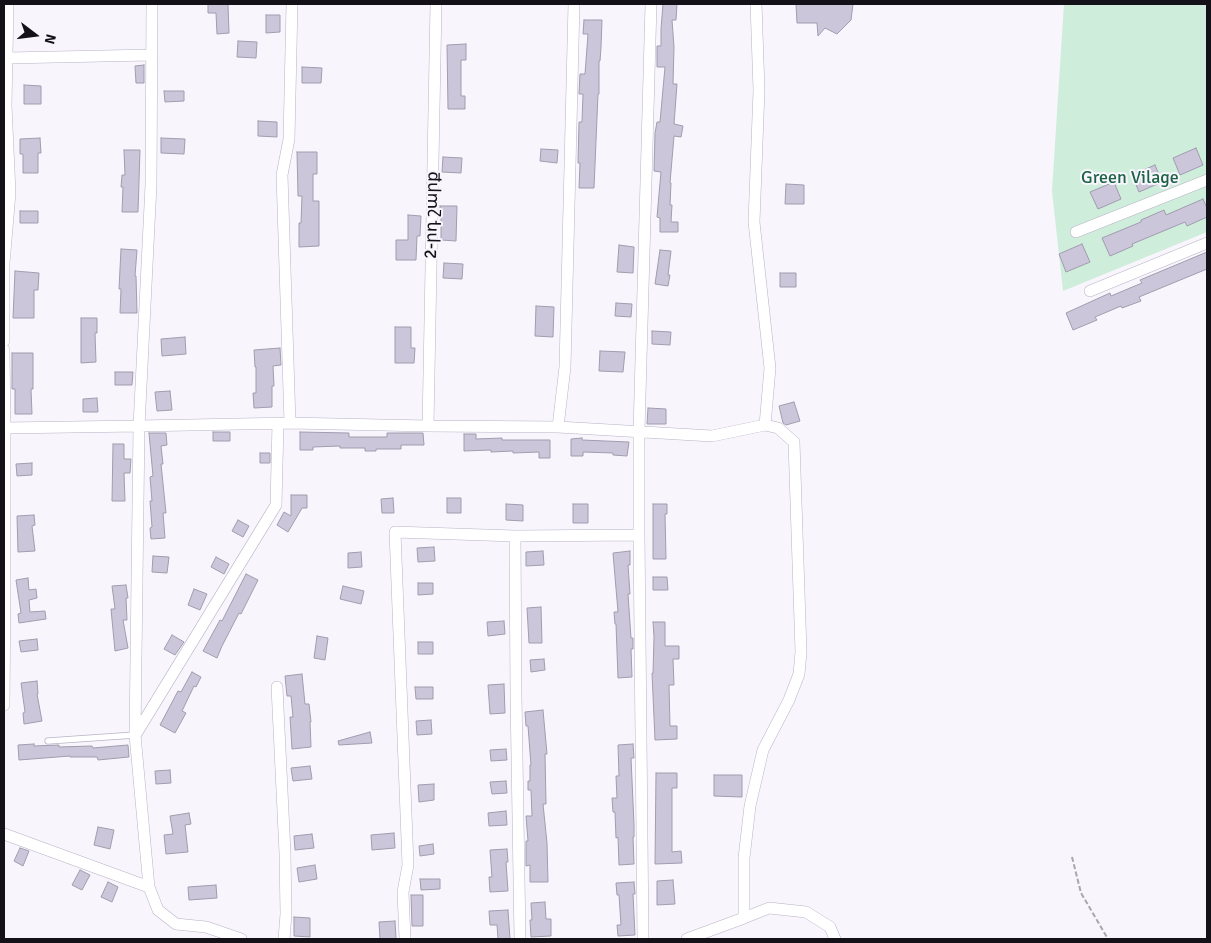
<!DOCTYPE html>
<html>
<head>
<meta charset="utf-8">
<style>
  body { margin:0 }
  #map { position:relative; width:1211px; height:943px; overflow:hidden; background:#f8f5fd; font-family:Signika,sans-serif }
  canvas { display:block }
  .frame { position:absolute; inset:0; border:5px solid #141218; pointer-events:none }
  .north { position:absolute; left:10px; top:10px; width:50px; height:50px; -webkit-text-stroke:4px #f8f5fd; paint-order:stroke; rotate:105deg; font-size:14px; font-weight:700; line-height:20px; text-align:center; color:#141218 }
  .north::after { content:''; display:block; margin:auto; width:18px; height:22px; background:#141218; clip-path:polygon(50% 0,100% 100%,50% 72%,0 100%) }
</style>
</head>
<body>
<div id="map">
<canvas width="1211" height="943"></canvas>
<div class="frame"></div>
<div class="north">N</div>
</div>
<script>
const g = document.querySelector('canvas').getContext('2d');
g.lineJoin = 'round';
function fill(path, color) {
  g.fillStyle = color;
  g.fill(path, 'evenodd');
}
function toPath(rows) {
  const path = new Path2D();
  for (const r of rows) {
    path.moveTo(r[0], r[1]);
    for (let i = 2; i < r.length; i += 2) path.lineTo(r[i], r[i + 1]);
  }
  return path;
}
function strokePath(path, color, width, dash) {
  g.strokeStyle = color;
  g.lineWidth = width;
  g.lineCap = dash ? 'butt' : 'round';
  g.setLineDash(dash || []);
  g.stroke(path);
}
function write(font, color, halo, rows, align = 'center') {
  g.font = font + ' Signika,"Noto Sans Armenian",sans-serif';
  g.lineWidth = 4;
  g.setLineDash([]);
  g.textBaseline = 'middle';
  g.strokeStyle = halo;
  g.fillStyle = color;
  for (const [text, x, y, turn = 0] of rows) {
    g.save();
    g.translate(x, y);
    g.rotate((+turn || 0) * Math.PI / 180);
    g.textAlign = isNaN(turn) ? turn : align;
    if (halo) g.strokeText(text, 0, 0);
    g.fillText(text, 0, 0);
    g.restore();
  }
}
fill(toPath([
  [1064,4,1207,4,1207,232,1063,291,1052,191]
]), '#ceeddb');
const building = toPath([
  [208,4,228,4,229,33,217,34,216,13,208,13,208,4],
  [663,4,677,4,676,20,672,20,674,47,673,84,677,84,674,124,683,126,681,137,674,136,670,183,671,183,670,205,672,205,671,222,678,222,678,232,660,232,660,218,657,217,661,172,654,171,655,133,657,122,660,122,665,67,657,67,657,46,661,46,661,29,663,4],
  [796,4,853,4,851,20,837,34,825,28,818,36,817,23,797,23,796,4],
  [266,15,280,15,280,32,266,33,266,15],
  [584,20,602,20,601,47,600,61,599,61,599,94,598,94,594,188,579,188,580,163,578,163,579,122,582,122,583,94,579,94,580,74,585,74,588,34,583,34,584,20],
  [238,41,257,42,256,58,237,57,238,41],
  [466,44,466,60,461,60,461,96,465,96,465,109,448,109,447,45,466,44],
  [144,65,144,83,136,83,135,66,144,65],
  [302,67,322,68,321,83,302,83,302,67],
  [24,85,41,86,41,104,24,104,24,85],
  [164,91,184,91,184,101,165,102,164,91],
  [258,121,277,122,277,137,258,136,258,121],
  [40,138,41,153,38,153,38,173,23,173,23,154,20,154,20,139,40,138],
  [161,138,185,139,184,154,161,153,161,138],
  [1196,148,1203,165,1180,175,1173,158,1196,148],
  [541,149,558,150,557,163,540,161,541,149],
  [124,150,140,150,138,212,122,212,123,187,121,187,122,175,125,175,124,150],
  [297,152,317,152,317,174,313,174,313,201,319,201,319,246,299,247,299,223,301,223,302,196,298,196,297,152],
  [443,157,462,158,461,173,442,172,443,157],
  [1155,165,1162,182,1139,192,1132,175,1155,165],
  [1114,182,1121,199,1098,209,1090,192,1114,182],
  [786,184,804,185,804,204,785,204,786,184],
  [1203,199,1207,208,1207,217,1187,226,1185,222,1132,244,1133,246,1110,256,1102,238,1141,222,1141,220,1164,210,1166,215,1203,199],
  [440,206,457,206,456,241,441,240,441,216,440,216,440,206],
  [20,211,38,211,38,223,20,223,20,211],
  [408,215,421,216,420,236,417,236,416,260,396,260,396,240,408,240,408,215],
  [1082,244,1090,262,1066,272,1059,254,1082,244],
  [619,245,634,247,633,273,617,272,619,245],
  [121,249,137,250,135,276,136,276,137,313,120,313,121,289,119,289,121,249],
  [660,250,671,251,668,275,670,275,668,286,655,284,660,250],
  [1207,252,1207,269,1139,297,1141,301,1122,308,1121,306,1095,317,1097,320,1073,330,1066,313,1110,293,1111,296,1142,283,1140,280,1207,252],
  [444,263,463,264,462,279,443,278,444,263],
  [15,271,39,273,38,290,34,290,34,318,13,318,15,271],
  [780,273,796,273,796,287,780,287,780,273],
  [616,303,632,304,631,317,615,316,616,303],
  [536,306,554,307,553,337,535,336,536,306],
  [81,318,97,318,97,333,95,333,96,362,81,363,81,318],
  [395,327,411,327,411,348,415,348,414,363,395,363,395,327],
  [652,331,671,332,670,345,652,344,652,331],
  [185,337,186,354,162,356,161,339,185,337],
  [280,348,281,365,273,366,274,386,272,386,272,407,254,408,253,393,256,393,256,367,255,367,254,350,280,348],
  [600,351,625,352,623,372,599,371,600,351],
  [12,353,33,353,33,389,31,389,32,414,15,414,15,389,12,389,12,353],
  [115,372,133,372,132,385,115,385,115,372],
  [170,391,172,410,157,411,155,392,170,391],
  [97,398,98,412,83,412,83,399,97,398],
  [794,402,800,421,786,425,783,423,779,406,794,402],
  [648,408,666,409,666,424,647,424,648,408],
  [213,432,230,432,230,441,213,441,213,432],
  [300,432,349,433,349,437,387,437,387,433,423,433,424,445,401,445,401,449,376,449,376,451,365,451,365,448,340,448,340,446,313,447,313,450,300,450,300,432],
  [149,433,166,433,167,445,161,446,163,464,161,464,166,513,163,513,165,538,151,539,150,528,152,527,150,501,152,501,150,477,153,476,149,433],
  [464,434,476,434,476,439,502,438,502,440,550,440,550,458,539,458,539,452,513,453,513,451,491,452,491,450,464,451,464,434],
  [582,438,582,440,629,442,627,456,613,455,613,453,583,452,583,456,571,456,571,439,582,438],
  [113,444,124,444,124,459,131,459,130,473,124,473,125,501,112,501,113,444],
  [260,453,270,453,270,463,260,463,260,453],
  [32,463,32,475,17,476,16,464,32,463],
  [291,495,307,495,307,508,302,508,288,532,277,525,284,512,291,516,291,495],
  [393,498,394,513,382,513,381,499,393,498],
  [447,498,461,498,461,513,447,513,447,498],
  [506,504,523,505,523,521,506,520,506,504],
  [573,504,588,504,588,523,573,523,573,504],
  [653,504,667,504,667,514,665,514,666,559,653,559,653,504],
  [34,515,35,525,32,526,35,551,18,552,17,516,34,515],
  [238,520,249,526,243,537,232,531,238,520],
  [434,547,435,561,418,562,417,548,434,547],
  [543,551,544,565,526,566,526,552,543,551],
  [630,551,630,565,628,565,630,594,628,594,631,638,633,638,633,649,631,649,632,677,618,678,616,624,615,624,614,612,618,612,613,553,630,551],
  [361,552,362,567,348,568,348,553,361,552],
  [153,556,169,557,167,573,152,572,153,556],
  [216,557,229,564,224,574,211,567,216,557],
  [246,574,258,580,241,614,239,613,222,646,217,658,203,651,220,620,222,621,246,574],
  [653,577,667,577,668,590,653,590,653,577],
  [28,578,29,590,36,589,37,598,29,600,30,612,45,611,46,619,19,623,18,614,21,613,16,580,28,578],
  [418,583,433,583,433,594,418,595,418,583],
  [126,585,128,598,126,598,127,620,123,620,128,648,115,651,111,609,115,609,112,586,126,585],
  [343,586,364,591,361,604,340,599,343,586],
  [194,589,207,594,200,610,188,605,194,589],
  [541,607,542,643,529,643,527,608,541,607],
  [504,621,505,634,488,636,487,622,504,621],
  [653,622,665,622,665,646,679,646,679,659,673,659,674,685,669,685,670,726,677,726,677,739,655,740,652,673,653,673,654,637,653,622],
  [172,635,184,642,175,655,164,649,172,635],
  [317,636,328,638,325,660,314,658,317,636],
  [37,639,38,650,21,652,19,641,37,639],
  [418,642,433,642,433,654,418,654,418,642],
  [544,659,545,670,531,672,530,660,544,659],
  [192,672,201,677,196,687,194,686,182,711,186,713,175,733,160,725,178,691,181,692,192,672],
  [302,674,305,704,309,704,311,722,310,722,311,747,292,749,290,717,293,717,291,696,287,696,285,676,302,674],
  [37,681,38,694,37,694,42,721,24,724,23,713,25,712,21,683,37,681],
  [504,684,505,713,490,714,488,685,504,684],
  [415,687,433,687,433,699,416,699,415,687],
  [543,710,547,754,545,754,546,804,543,804,547,843,548,882,530,882,530,865,526,866,526,841,528,841,526,816,532,816,531,790,528,790,528,781,530,781,530,765,531,765,528,726,526,726,525,712,543,710],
  [431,720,432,734,417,735,416,721,431,720],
  [370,732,372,743,339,745,338,741,370,732],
  [34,744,34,746,59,745,59,747,92,746,93,748,128,745,129,757,98,760,97,757,70,757,70,756,19,760,18,745,34,744],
  [633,744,634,758,631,758,634,825,634,837,633,837,634,864,619,865,618,837,616,838,615,812,613,812,612,798,617,798,616,776,619,776,618,745,633,744],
  [506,749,507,760,491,761,490,750,506,749],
  [310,766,312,779,293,781,291,768,310,766],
  [170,770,171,783,156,784,155,771,170,770],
  [656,773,677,773,677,788,672,788,672,852,681,851,682,863,655,864,656,773],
  [714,775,742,775,742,797,714,796,714,775],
  [506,781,507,793,492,794,490,782,506,781],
  [434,784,434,800,419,802,418,785,434,784],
  [506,811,507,825,489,826,488,813,506,811],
  [189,813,191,824,185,825,188,852,166,854,164,835,173,834,170,816,189,813],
  [98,827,114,830,110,849,94,845,98,827],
  [394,833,395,848,372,850,371,835,394,833],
  [312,834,314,848,295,850,294,836,312,834],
  [433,844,434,854,420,856,419,846,433,844],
  [20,848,29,851,23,866,14,861,20,848],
  [507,849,508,862,506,862,508,891,490,892,489,877,492,877,490,850,507,849],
  [315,865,317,879,299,882,297,868,315,865],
  [80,870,90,875,82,890,72,885,80,870],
  [420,879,440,879,440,889,421,890,420,879],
  [673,880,675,904,657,905,657,881,673,880],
  [108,882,118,887,112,902,101,897,108,882],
  [634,882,635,894,633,894,635,935,618,936,617,925,621,925,619,895,617,895,616,883,634,882],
  [216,885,217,898,189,900,188,887,216,885],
  [411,895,423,895,423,926,412,926,411,895],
  [545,902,546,919,551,919,551,936,531,937,530,920,532,920,531,903,545,902],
  [508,910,510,939,498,939,497,925,490,925,489,911,508,910],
  [294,917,310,918,310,937,294,936,294,917],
  [395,921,396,939,380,939,379,922,395,921]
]);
fill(building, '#ccc6da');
strokePath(building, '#a19cae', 1);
const service = toPath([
  [48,741,135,735]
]);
const minor = toPath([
  [7,58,151,55],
  [1076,232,1207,180],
  [1090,291,1207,243],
  [4,341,4,263,10,193,6,105,8,4],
  [4,350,5,428,4,427],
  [290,423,282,175,289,139,292,4],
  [428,426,436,4],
  [558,427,565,367,574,4],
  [515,536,516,695,520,939],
  [277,687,285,853,286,914,284,939],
  [4,705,5,585,5,428,139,426,290,423,428,426,558,427,712,436,765,425,770,368,754,222,759,90,756,4],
  [136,734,276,505,278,423],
  [4,834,149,887,158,910,176,924,206,927,241,939],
  [149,887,135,735,139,426,151,185,152,4],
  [744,918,769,908,806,912,830,927,835,939],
  [405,939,403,892,408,865,395,532,515,536,639,535],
  [643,939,639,535,639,431,651,4],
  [687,939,744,918,744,858,750,806,763,750,789,700,799,674,801,652,794,442,778,428,765,425]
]);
strokePath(service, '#b8b3c6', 7);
strokePath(minor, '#b8b3c6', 12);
strokePath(toPath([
  [1072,857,1081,893,1108,939]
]), '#a9a6ae', 2, [5, 2.5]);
strokePath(service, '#fff', 5.5);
strokePath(minor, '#fff', 11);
write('18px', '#1c6344', '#f8f5fd', [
  ["Green Vilage",1130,178]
]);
write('18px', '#141218', '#f8f5fd', [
  ["2-րդ շարք",432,215,-89]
]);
</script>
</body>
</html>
